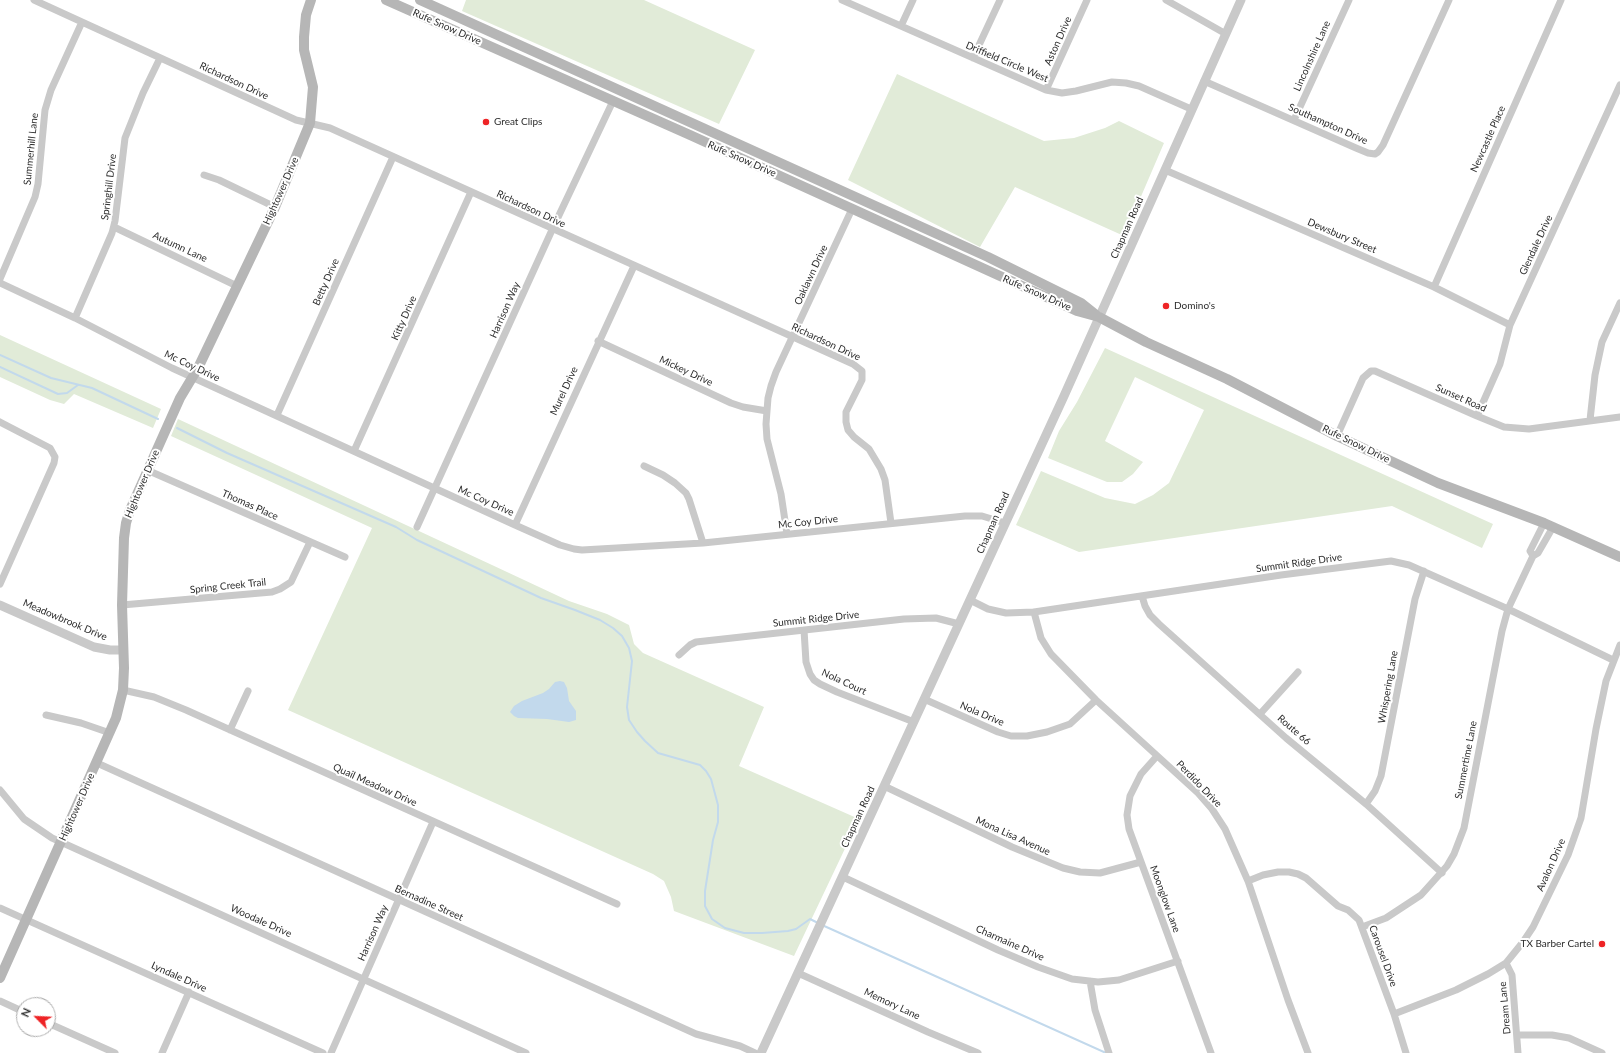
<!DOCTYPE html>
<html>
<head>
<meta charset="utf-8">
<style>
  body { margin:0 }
  #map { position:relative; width:1620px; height:1053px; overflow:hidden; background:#fff; font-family:Lato,sans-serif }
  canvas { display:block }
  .north { position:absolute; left:16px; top:997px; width:40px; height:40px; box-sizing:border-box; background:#fff; border:1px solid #ababab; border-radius:50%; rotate:294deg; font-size:11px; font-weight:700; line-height:16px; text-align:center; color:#2c2c2c }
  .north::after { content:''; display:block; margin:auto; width:14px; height:18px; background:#ee2325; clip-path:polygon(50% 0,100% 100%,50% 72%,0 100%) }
</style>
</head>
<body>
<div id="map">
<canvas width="1620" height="1053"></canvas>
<div class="north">N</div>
</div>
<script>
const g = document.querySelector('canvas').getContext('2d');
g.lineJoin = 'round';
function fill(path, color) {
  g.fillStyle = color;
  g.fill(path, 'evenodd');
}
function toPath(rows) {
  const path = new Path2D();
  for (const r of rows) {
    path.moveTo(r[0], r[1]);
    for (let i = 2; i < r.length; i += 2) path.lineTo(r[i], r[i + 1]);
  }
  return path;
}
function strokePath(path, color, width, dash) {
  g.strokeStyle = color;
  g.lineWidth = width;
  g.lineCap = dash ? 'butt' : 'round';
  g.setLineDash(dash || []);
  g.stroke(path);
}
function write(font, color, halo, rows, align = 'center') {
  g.font = font + ' Lato,sans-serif';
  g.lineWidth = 4;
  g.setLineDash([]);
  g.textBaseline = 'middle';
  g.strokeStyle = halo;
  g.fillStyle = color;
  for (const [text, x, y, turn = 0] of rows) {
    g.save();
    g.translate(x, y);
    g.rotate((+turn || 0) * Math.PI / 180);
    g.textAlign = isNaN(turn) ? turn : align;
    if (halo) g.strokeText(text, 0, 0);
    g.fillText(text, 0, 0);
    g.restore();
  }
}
fill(toPath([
  [466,0,644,0,755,50,719,124,462,11],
  [897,74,1044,141,1074,138,1105,128,1119,121,1164,143,1124,236,1015,187,980,247,848,180],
  [0,335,161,409,153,428,74,394,64,404,50,400,0,377],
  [1105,348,1493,524,1482,548,1392,506,1079,552,1016,525,1041,471,1105,498,1135,504,1153,495,1169,483,1204,410,1135,377,1105,441,1143,462,1133,474,1122,482,1107,482,1048,458,1059,431,1077,402],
  [178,419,492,565,569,601,607,614,629,625,634,644,643,653,764,707,739,766,859,819,794,956,674,911,671,897,664,881,653,874,288,710,372,528,171,436]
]), '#e1ebd8');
fill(toPath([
  [560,681,564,682,567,688,569,701,576,711,576,720,569,722,547,719,518,718,514,716,510,712,514,706,522,701,543,693,549,689,555,682]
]), '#c2d9ec');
strokePath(toPath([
  [0,355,51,378,92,388,158,419],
  [0,367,58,394,67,393,78,385],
  [177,428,227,453,396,527,417,540,541,598,575,610,600,620,613,628,622,636,629,648,632,661,627,707,629,720,637,732,645,741,658,753,700,765,706,771,711,779,718,805,718,822,713,840,705,891,705,906,712,919,725,928,744,933,762,933,788,931,796,929,810,919,818,923],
  [822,925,1106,1053]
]), '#c2d9ec', 2);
strokePath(toPath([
  [34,0,296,120,330,128,853,364,862,371,862,380,846,412,846,422,848,430,854,437,869,449,881,469,885,480,891,523],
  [842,0,1046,90,1062,93,1076,91,1112,82,1126,83,1139,86,1191,109],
  [1166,0,1226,34],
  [901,26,913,0],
  [973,58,1000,0],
  [1204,81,1356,148,1368,153,1375,154,1378,152,1383,145,1449,0],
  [1046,90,1087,0],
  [1294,120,1349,0],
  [1165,170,1434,287,1510,325],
  [204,175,219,180,275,207],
  [114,227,237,286],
  [0,279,35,197,38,184,45,110,51,90,82,22],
  [0,283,75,318,172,368,515,525,560,545,574,549,582,550,703,543,965,516,982,516,1005,523],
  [1434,287,1561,0],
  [75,318,112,233,115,221,125,138,143,93,160,58],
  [598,341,731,403,743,407,767,411],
  [277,415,393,157],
  [1477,416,1500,364,1510,325,1620,85],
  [1590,420,1595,375,1602,342,1620,303],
  [0,422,50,448,55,457,54,463,0,584],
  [1337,436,1363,378,1371,371,1375,371,1477,416,1504,427,1529,429,1620,417],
  [354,451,471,192],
  [644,466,663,475,675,483,686,493,689,499,703,543],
  [147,470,345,557],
  [515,525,634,266],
  [417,527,552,230,613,101],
  [787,534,781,494,767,439,766,424,768,398,771,386,776,372,852,209],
  [1533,556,1530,551,1544,523],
  [1142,596,1145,606,1150,615,1159,624,1286,738,1366,804,1442,873],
  [970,600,988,609,1006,613,1034,612,1281,575,1391,561,1409,565,1508,609,1613,660],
  [122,605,272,592,280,589,291,582,310,542],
  [1034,612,1041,638,1051,654,1096,700,1198,793,1212,809,1225,829,1248,881,1288,1000,1308,1053],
  [804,630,806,662,810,674,814,680,820,684,837,692,914,722],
  [679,655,690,645,696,642,904,619,936,618,959,624],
  [123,690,154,697,186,710,617,904],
  [924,699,998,732,1011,736,1027,736,1047,732,1070,724,1096,700],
  [1260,714,1298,672],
  [46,715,81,723,110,733],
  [230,730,248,691],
  [1157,756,1141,774,1130,796,1127,815,1129,829,1211,1053],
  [97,763,696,1034,740,1046,755,1053],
  [884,786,1012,847,1063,868,1080,872,1100,873,1141,862],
  [0,790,24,819,52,838,526,1053],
  [1366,804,1375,791,1381,776,1415,599,1424,571],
  [843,877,998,950,1038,967,1072,979,1098,982,1119,980,1178,961],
  [1248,881,1263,875,1278,872,1289,872,1298,874,1306,878,1338,906,1348,910,1359,920,1394,1014,1406,1053],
  [0,908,323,1053],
  [1362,927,1386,918,1421,895,1447,866,1454,854,1464,828,1502,631,1508,609,1533,556,1538,553,1553,527],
  [1506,963,1512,975,1518,1053],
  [798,973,928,1032,978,1053],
  [1090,981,1095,1010,1109,1053],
  [0,1001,24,1012],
  [1394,1014,1456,990,1488,974,1506,963,1523,942,1533,927,1568,855,1581,818,1596,729,1606,681,1620,645],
  [48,1023,115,1053],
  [1517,1035,1552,1035,1569,1038,1602,1053],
  [162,1053,189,992],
  [331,1053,433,822]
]), '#c9c9c9', 7);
strokePath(toPath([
  [0,605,94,647,110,650,123,650],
  [761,1053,1064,396,1241,0]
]), '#c9c9c9', 9);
strokePath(toPath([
  [386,0,690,135,1077,311,1099,317,1146,342,1227,379,1337,436,1438,483,1544,523,1620,557],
  [420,0,988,257,1081,303,1096,315],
  [0,978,116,718,123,690,124,668,122,605,124,538,126,523,130,510,180,398,198,368,275,207,310,123,313,87,304,50,304,37,306,15,311,0]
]), '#b6b6b6', 10);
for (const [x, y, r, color] of [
  [486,122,4,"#ee2325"],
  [1166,306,4,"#ee2325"],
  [1602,944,4,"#ee2325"]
]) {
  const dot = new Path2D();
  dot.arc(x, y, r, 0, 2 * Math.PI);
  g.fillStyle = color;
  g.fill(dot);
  strokePath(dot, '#fff', 1.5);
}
write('10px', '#2c2c2c', '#fff', [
  ["Rufe Snow Drive",447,27,24],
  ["Aston Drive",1058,41,-66],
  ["Lincolnshire Lane",1312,56,-66],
  ["Driffield Circle West",1007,62,23],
  ["Richardson Drive",234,81,25],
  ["Southampton Drive",1328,124,24],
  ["Newcastle Place",1488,139,-66],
  ["Summerhill Lane",31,149,-84],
  ["Rufe Snow Drive",742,159,24],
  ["Springhill Drive",109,187,-83],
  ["Hightower Drive",281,191,-66],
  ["Richardson Drive",531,209,25],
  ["Chapman Road",1127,228,-66],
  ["Dewsbury Street",1342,236,23],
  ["Glendale Drive",1536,245,-65],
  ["Autumn Lane",180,247,25],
  ["Oaklawn Drive",811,275,-65],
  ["Betty Drive",326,282,-66],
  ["Rufe Snow Drive",1037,293,24],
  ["Harrison Way",505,310,-66],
  ["Kitty Drive",404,318,-66],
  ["Richardson Drive",826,342,25],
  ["Mc Coy Drive",192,366,25],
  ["Mickey Drive",686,371,25],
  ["Murel Drive",564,391,-65],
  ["Sunset Road",1461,398,24],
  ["Rufe Snow Drive",1356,444,26],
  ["Hightower Drive",142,484,-67],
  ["Mc Coy Drive",486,501,24],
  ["Thomas Place",250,505,24],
  ["Mc Coy Drive",808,522,-6],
  ["Chapman Road",993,523,-66],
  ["Summit Ridge Drive",1299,563,-8],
  ["Spring Creek Trail",228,586,-6],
  ["Summit Ridge Drive",816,619,-6],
  ["Meadowbrook Drive",65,620,23],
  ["Nola Court",844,682,25],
  ["Whispering Lane",1388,687,-80],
  ["Nola Drive",982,714,23],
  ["Route 66",1294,730,41],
  ["Summertime Lane",1466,760,-79],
  ["Perdido Drive",1199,784,46],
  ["Quail Meadow Drive",375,785,24],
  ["Hightower Drive",77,807,-66],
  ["Chapman Road",858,817,-65],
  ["Mona Lisa Avenue",1013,836,24],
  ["Avalon Drive",1551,865,-66],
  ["Moonglow Lane",1165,899,70],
  ["Bernadine Street",429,903,24],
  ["Woodale Drive",261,921,24],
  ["Harrison Way",373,933,-66],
  ["Charmaine Drive",1010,943,24],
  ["Carousel Drive",1383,956,70],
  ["Lyndale Drive",179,977,24],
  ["Memory Lane",892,1004,25],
  ["Dream Lane",1505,1008,-95]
]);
write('10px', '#2c2c2c', '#fff', [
  ["Great Clips",494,122],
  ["Domino's",1174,306],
  ["TX Barber Cartel",1594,944,"right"]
], 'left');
</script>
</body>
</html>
